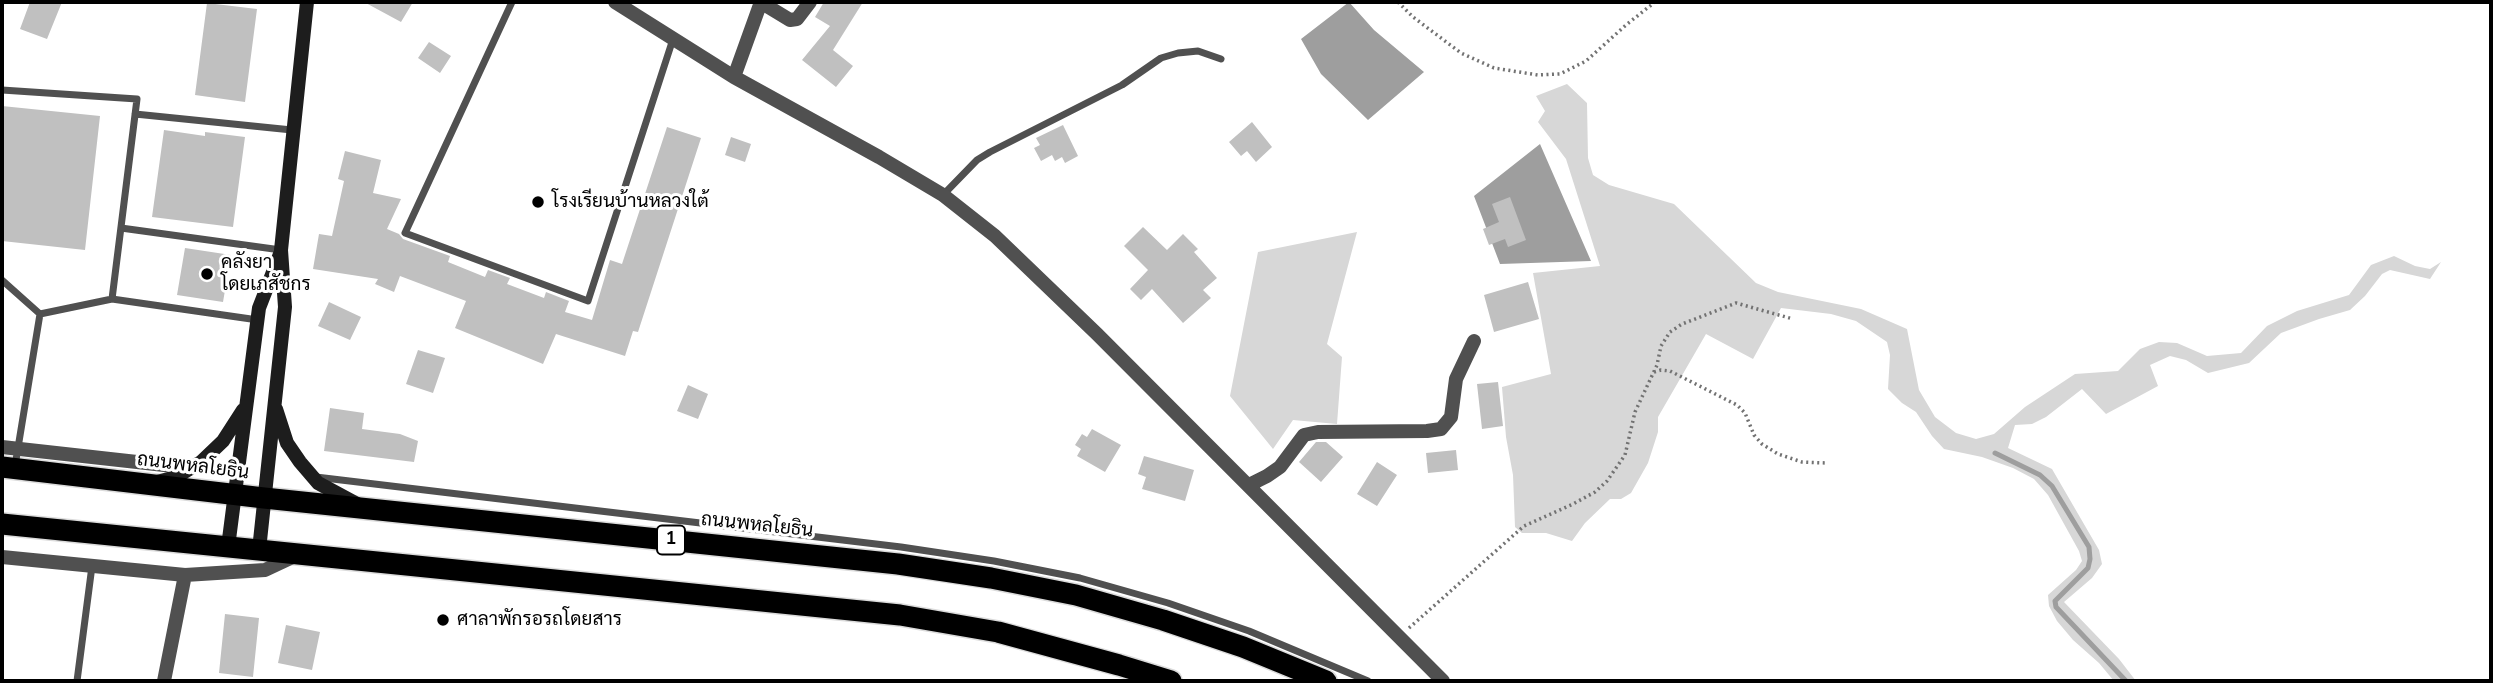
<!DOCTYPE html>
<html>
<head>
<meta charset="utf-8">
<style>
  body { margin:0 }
  #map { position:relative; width:2493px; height:683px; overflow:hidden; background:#fff; font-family:"Nunito Sans",sans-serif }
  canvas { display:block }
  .frame { position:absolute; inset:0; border:4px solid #000; pointer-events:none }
</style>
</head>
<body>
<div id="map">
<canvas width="2493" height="683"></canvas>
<div class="frame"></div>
</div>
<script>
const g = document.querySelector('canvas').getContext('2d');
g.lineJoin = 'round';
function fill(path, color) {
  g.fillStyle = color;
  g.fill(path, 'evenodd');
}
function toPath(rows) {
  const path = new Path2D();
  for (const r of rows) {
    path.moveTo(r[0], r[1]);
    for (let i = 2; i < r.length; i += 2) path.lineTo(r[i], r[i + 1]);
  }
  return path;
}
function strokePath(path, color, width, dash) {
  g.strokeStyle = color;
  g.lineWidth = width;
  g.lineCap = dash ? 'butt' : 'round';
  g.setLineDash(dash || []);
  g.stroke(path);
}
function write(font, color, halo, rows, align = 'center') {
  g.font = font + ' "Nunito Sans",Sarabun,sans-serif';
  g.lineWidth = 6;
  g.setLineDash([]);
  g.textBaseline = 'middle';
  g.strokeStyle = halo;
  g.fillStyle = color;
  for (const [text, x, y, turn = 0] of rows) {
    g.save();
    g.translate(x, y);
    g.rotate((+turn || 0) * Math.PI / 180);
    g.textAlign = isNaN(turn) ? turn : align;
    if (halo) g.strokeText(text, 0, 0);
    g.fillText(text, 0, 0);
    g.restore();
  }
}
fill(toPath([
  [1567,84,1587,103,1588,158,1593,175,1609,185,1674,204,1756,283,1778,292,1861,309,1907,329,1919,390,1935,417,1956,433,1976,439,1994,434,2025,407,2075,374,2118,371,2140,349,2159,342,2177,343,2207,356,2241,353,2267,326,2297,311,2349,295,2371,265,2394,256,2415,266,2430,269,2441,262,2430,279,2390,270,2382,274,2365,296,2350,310,2319,319,2281,333,2249,363,2208,373,2186,360,2170,356,2150,365,2158,386,2106,414,2082,389,2046,417,2032,424,2015,425,2008,448,2052,469,2099,550,2102,564,2092,578,2064,602,2119,659,2136,681,2114,681,2099,663,2073,640,2057,621,2049,606,2048,595,2076,570,2082,561,2079,551,2048,495,2034,479,2013,468,1982,457,1944,449,1932,436,1916,412,1902,403,1888,389,1890,355,1887,342,1856,321,1831,314,1781,308,1753,359,1706,334,1658,417,1658,432,1648,463,1631,493,1621,499,1610,499,1585,523,1572,541,1546,533,1522,533,1515,527,1513,475,1506,437,1502,387,1551,374,1533,273,1600,266,1566,159,1538,122,1545,111,1536,96],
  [1357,232,1327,344,1342,357,1337,424,1293,420,1273,449,1230,396,1258,252]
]), '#d7d7d7');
fill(toPath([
  [1349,2,1374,30,1424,72,1368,120,1321,74,1301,39],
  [1540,144,1591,261,1500,264,1474,196]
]), '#9e9e9e');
strokePath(toPath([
  [1995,453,2040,475,2052,486,2089,547,2090,559,2088,568,2055,601,2056,607,2126,681]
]), '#9e9e9e', 5);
fill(toPath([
  [30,2,62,2,47,39,20,29],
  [364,2,413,2,401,22],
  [824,2,863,2,833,50,853,66,836,87,802,60,830,26,815,17],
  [207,3,257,9,245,102,195,95],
  [429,42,451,56,440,73,418,58],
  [2,106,100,116,85,250,2,241],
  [1252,122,1272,147,1256,162,1247,151,1241,156,1229,142],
  [1063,125,1078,156,1065,163,1062,157,1055,161,1052,155,1041,161,1034,148,1040,145,1036,138],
  [667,127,701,138,638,332,633,331,625,356,556,334,543,364,455,328,466,301,400,276,394,292,375,284,378,279,313,269,319,234,332,236,344,181,338,179,345,151,381,160,373,193,401,199,387,229,399,234,403,239,450,256,448,262,485,277,488,270,510,278,507,284,544,298,546,292,569,301,565,312,592,320,610,260,622,264],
  [164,130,205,136,205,132,245,137,233,227,152,217],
  [731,137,751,144,745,162,725,155],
  [1510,197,1526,240,1508,247,1505,239,1489,245,1483,229,1499,222,1492,204],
  [1143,227,1167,250,1183,234,1198,249,1194,252,1217,278,1203,290,1211,298,1183,323,1152,289,1141,300,1130,289,1148,270,1124,246],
  [185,248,231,255,223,302,177,295],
  [1528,282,1539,319,1494,332,1484,295],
  [329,302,361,317,350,340,318,326],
  [418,350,445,358,433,393,406,384],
  [1498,382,1503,426,1482,429,1477,384],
  [688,385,708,394,698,419,677,411],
  [330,408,364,413,362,429,400,434,418,441,414,462,324,451],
  [1092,429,1121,445,1105,472,1077,456,1081,449,1075,445,1082,434,1087,437],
  [1316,442,1326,442,1343,457,1321,482,1299,462],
  [1456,450,1458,470,1428,473,1426,453],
  [1144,456,1194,470,1185,501,1142,489,1146,477,1138,474],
  [1377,462,1397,475,1377,506,1357,494],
  [225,614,259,618,253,677,219,673],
  [286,625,320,632,312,670,278,663]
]), '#c0c0c0');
const highway = toPath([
  [2,467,264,498,898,564,991,578,1076,595,1163,620,1243,647,1326,681],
  [2,524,900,615,998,632,1119,665,1171,681]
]);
strokePath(highway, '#dbdbdb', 24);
strokePath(toPath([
  [1398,2,1413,17,1461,53,1494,68,1538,75,1560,74,1586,61,1626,25,1655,2],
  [1654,372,1661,370,1670,371,1737,405,1745,413,1754,435,1762,444,1778,454,1802,462,1826,463],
  [1409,628,1524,526,1573,504,1595,492,1607,481,1625,455,1635,412,1657,365,1661,346,1670,332,1682,324,1736,303,1793,319]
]), '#727272', 3.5, [2, 3.5]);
strokePath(toPath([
  [512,2,405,233,588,301,673,39],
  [2,90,137,99,112,299,40,314],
  [135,114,292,130],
  [943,195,977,160,990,152,1122,85,1161,58,1178,53,1198,51,1221,59],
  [121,228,281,250],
  [2,280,40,314],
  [112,299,258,320],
  [15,466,40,314],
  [316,477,901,547,994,561,1080,578,1168,603,1249,631,1368,681],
  [77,681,92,566]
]), '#505050', 7);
strokePath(toPath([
  [615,2,734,77,879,157,943,195,995,236,1097,334,1443,681],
  [762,3,790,20,797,19,810,2],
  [734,77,761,2],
  [2,447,191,468],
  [1249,485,1267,476,1280,467,1304,435,1318,432,1427,431,1441,429,1451,417,1456,379,1474,341],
  [2,557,185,575,265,570,297,555],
  [164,681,185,575]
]), '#505050', 14);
strokePath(toPath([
  [276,409,287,443,300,462,318,483,357,504],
  [157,482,176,477,201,462,223,441,243,410],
  [228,547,259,308,280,254],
  [259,550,285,307,281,250,307,2]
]), '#1d1d1d', 14);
strokePath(highway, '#000', 21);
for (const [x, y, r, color] of [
  [538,202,7,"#000"],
  [207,274,7,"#000"],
  [443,620,7,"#000"]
]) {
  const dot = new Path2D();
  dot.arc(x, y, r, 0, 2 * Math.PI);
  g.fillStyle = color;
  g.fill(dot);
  strokePath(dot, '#fff', 2.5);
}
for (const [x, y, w] of [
  [671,540,28]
]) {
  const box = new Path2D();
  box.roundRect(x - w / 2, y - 14.5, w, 29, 5);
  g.fillStyle = '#fff';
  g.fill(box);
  strokePath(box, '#000', 2);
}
write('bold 18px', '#000', null, [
  ["1",671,540]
]);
write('19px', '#000', '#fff', [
  ["โรงเรียนบ้านหลวงใต้",552,202],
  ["คลังยา",221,263],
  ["โดยเภสัชกร",221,285],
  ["ศาลาพักรอรถโดยสาร",457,620]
], 'left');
write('19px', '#000', '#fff', [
  ["ถนนพหลโยธิน",193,467,7],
  ["ถนนพหลโยธิน",757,526,6]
]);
</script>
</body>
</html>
